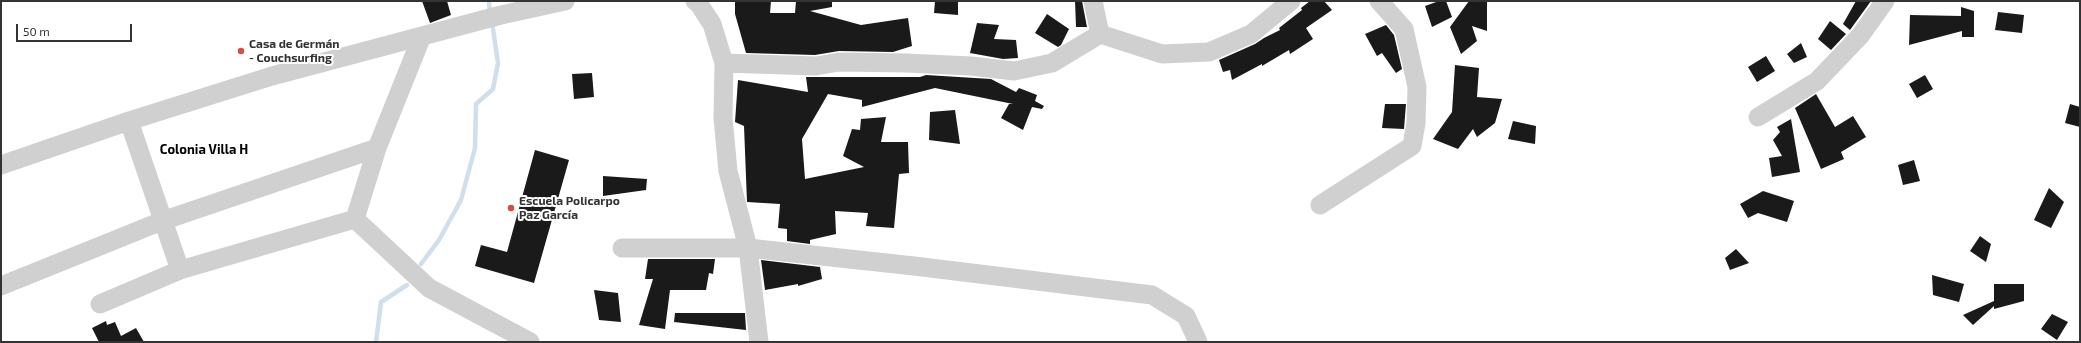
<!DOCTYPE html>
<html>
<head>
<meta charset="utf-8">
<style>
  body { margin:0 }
  #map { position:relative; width:2081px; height:343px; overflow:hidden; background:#fff; font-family:"Exo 2",sans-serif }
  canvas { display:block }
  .frame { position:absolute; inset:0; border:2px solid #333; pointer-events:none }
  .scale { position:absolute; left:16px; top:24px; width:116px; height:18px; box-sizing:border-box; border:2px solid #333; border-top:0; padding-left:5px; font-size:12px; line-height:14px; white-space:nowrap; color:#333; -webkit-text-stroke:3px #fff; paint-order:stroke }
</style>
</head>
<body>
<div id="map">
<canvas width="2081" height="343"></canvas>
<div class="frame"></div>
<div class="scale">50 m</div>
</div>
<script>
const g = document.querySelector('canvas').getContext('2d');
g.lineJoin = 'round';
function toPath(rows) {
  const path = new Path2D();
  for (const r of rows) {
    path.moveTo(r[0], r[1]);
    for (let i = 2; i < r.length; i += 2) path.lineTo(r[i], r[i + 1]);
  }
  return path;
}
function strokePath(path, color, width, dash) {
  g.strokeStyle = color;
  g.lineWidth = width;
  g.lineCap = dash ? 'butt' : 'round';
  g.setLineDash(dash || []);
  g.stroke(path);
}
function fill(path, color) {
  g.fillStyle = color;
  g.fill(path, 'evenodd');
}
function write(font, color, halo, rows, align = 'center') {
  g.font = font + ' "Exo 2",sans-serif';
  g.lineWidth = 4;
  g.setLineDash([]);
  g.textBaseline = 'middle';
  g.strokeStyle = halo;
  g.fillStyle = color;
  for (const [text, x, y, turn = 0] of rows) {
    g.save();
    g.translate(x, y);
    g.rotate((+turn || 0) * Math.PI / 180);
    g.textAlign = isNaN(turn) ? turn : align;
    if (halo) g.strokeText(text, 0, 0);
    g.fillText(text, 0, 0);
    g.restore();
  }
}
strokePath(toPath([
  [489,1,490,13],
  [421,264,439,240,461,200,475,148,476,104,493,89,498,63,492,22],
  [376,342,381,302,407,285]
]), '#d1deec', 4.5);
fill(toPath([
  [422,1,447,1,451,15,430,23],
  [735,1,771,1,770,13,795,13,796,1,832,1,832,7,810,11,861,25,908,18,912,46,893,52,839,51,815,55,746,53,735,14],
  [935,1,958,1,958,15,934,13],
  [1075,1,1082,1,1087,27,1076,27],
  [1310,1,1324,1,1332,10,1306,28,1313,39,1290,54,1289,50,1262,66,1262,64,1232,80,1230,70,1223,72,1219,60,1255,44,1264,38,1280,30,1279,28,1302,10,1301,8],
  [1439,1,1446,1,1452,17,1432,27,1425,6],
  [1469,1,1487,1,1487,31,1472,26,1477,41,1461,54,1450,27],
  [1856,1,1871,1,1850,30,1843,24],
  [1961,7,1974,11,1974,37,1962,37,1962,31,1909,45,1910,15,1961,16],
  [1998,12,2024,15,2022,33,1995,30],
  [1047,14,1069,29,1061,45,1058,47,1035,33],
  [1830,21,1846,34,1831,50,1818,39],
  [977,23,999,25,994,39,1016,40,1018,58,1003,59,970,53],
  [1386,25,1394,35,1402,69,1396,73,1382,53,1377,56,1365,34],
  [1801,43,1807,57,1794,63,1787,54],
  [1766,56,1775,71,1757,82,1748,67],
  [1455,65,1479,68,1477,97,1502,99,1495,123,1477,137,1473,129,1458,149,1433,139,1452,112],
  [592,73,594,97,574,99,572,74],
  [926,75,991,79,1016,92,1019,88,1037,95,1035,101,1044,106,1042,109,1032,107,1023,130,1001,118,1009,104,1013,104,935,88,862,107,862,100,828,94,802,139,805,179,864,167,843,156,852,129,860,130,861,119,886,117,881,142,908,142,909,173,899,174,894,228,866,226,868,213,835,211,836,234,810,240,810,244,787,241,787,229,778,228,780,204,747,202,744,126,735,122,738,80,808,92,806,77,920,77],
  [1925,75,1933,89,1917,98,1909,84],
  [1816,94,1835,127,1853,116,1866,137,1841,152,1844,159,1821,169,1795,108],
  [1385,104,1406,104,1404,129,1382,128],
  [2070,104,2080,107,2080,127,2065,123],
  [955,110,960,144,929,140,930,112],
  [1791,119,1800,172,1772,177,1769,158,1782,156,1773,140,1780,132,1777,127],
  [1513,121,1536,126,1535,144,1508,139],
  [535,150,569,160,534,283,475,266,481,245,507,252],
  [1914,160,1920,181,1903,185,1898,165],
  [603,176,647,179,646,190,603,196],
  [2049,188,2064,202,2051,228,2034,220],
  [1763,191,1794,201,1787,222,1758,213,1748,218,1740,204],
  [1980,236,1991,244,1986,262,1970,251],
  [1736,249,1749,263,1730,270,1725,258],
  [648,259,715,259,713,274,709,273,706,290,670,290,665,329,639,325,653,279,645,279],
  [761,260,820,267,822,279,798,286,798,284,765,290],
  [1932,275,1964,284,1959,302,1933,295],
  [1994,284,2024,284,2024,301,1994,309,1994,306,1973,325,1963,315,1994,301],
  [594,290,618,293,621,322,599,320],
  [675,313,745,313,746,330,674,322],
  [2052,314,2068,322,2057,340,2041,329],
  [106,321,107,325,115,322,121,336,136,328,144,342,99,342,92,328]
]), '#1a1a1a');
strokePath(toPath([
  [695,1,699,4,712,24,724,63,723,118,728,171,748,248,759,342],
  [1093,1,1100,34],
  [724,63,816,66,839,62,906,63,971,66,1014,71,1052,63,1100,34,1162,54,1209,52,1251,34,1291,1],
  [1758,117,1817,81,1860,36,1885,1],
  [129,121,180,270],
  [1,165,129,121,272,76,501,15,565,1],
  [1320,205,1412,146,1416,123,1417,87,1404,29,1379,1],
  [355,219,429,288,530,342],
  [355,219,377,148,422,36],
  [622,248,748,248,914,266,1152,295,1186,316,1198,342],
  [1,286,162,221,377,148],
  [100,304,180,270,355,219]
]), '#d0d0d0', 19);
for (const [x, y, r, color] of [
  [241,51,4,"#dc4b43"],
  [511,208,4,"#dc4b43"]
]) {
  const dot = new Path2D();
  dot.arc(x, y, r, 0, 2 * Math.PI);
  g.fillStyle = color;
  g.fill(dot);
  strokePath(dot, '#fff', 1.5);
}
write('bold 12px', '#333', '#fff', [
  ["Casa de Germán",249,44],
  ["- Couchsurfing",249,58],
  ["Escuela Policarpo",519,201],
  ["Paz García",519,215]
], 'left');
write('bold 13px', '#000', '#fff', [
  ["Colonia Villa H",204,150]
]);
</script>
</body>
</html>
